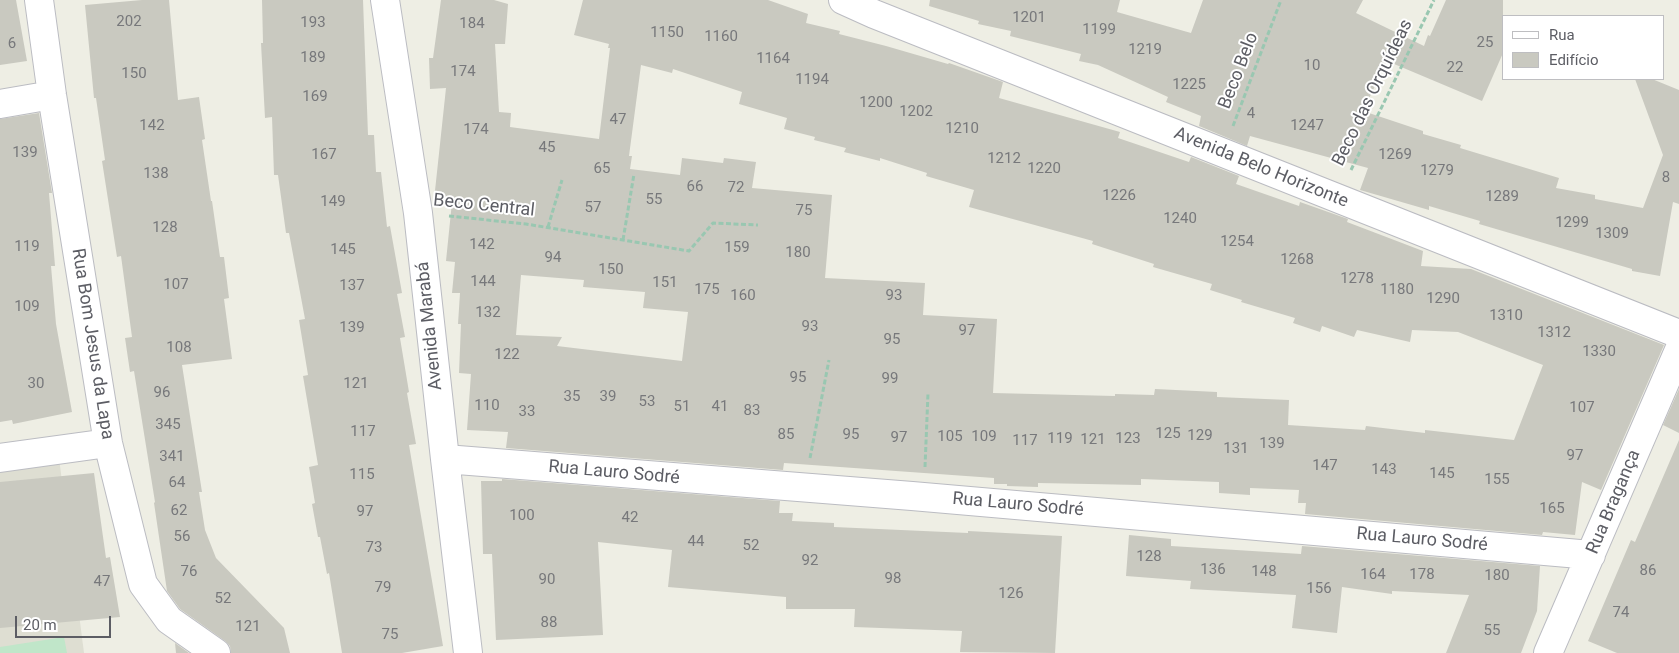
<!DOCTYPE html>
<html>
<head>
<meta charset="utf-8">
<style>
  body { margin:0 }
  #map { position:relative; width:1679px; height:653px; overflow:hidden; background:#eeeee4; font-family:Roboto,sans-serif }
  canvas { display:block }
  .legend { position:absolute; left:1502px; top:15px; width:162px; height:65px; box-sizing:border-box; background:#fff; border:1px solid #bebec1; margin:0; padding:6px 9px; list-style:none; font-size:15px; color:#5c5d64 }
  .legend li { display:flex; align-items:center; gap:10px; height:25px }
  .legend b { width:25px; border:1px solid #bebec1 }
  .scale { position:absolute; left:15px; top:616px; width:96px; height:22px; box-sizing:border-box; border:2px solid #5c5d64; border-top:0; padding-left:6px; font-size:15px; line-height:18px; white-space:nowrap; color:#5c5d64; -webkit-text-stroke:4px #fff; paint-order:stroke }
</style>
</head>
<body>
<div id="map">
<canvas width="1679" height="653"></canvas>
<ul class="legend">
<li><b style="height:6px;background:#fff"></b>Rua</li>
<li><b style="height:14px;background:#c9c9c0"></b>Edifício</li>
</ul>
<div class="scale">20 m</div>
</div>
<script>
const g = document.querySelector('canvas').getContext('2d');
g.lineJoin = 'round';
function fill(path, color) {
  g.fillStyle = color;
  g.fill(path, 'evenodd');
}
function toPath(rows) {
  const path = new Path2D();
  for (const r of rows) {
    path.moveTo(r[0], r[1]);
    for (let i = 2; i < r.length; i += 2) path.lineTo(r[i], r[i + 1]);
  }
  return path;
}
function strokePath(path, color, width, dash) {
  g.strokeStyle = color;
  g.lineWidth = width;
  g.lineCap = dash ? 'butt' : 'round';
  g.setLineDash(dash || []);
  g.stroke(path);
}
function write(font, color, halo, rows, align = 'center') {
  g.font = font + ' Roboto,sans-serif';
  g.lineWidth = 4;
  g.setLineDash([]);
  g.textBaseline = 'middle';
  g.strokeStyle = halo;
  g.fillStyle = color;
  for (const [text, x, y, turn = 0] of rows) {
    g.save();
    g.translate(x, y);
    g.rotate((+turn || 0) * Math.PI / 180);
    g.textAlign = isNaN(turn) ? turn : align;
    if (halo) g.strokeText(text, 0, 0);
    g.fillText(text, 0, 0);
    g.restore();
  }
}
fill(toPath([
  [59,458,84,653,0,653,0,469]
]), '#deded2');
fill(toPath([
  [64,637,67,653,0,653,0,647]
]), '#c0e6c9');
fill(toPath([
  [0,0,16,0,27,61,0,65],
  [142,0,169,0,178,100,199,97,205,139,202,140,211,201,212,201,220,257,224,257,229,298,224,299,232,359,182,365,202,492,199,492,205,530,216,558,284,628,290,653,231,653,230,646,225,641,180,609,167,591,154,503,155,502,134,371,130,372,125,338,132,337,121,256,117,257,102,161,105,160,96,98,94,98,85,5],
  [262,0,363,0,368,135,374,135,376,172,381,172,387,227,390,226,402,293,397,294,405,337,400,338,409,392,407,393,416,444,409,445,443,646,402,653,342,653,329,573,327,574,320,537,318,537,312,504,315,503,309,467,318,465,303,376,308,375,299,320,305,319,289,233,286,233,278,175,274,175,272,117,265,118,261,43,263,43],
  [441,0,494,0,508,4,505,44,495,44,499,112,511,113,510,127,599,139,610,48,608,48,609,44,574,35,583,0,768,0,808,14,806,23,840,31,839,34,886,46,948,64,949,63,1003,82,999,98,1120,132,1118,138,1189,162,1191,157,1239,176,1236,184,1299,206,1300,202,1348,219,1347,222,1423,251,1421,266,1471,269,1664,345,1601,490,1582,482,1575,535,1543,532,1542,535,1305,514,1306,503,1298,503,1299,490,1250,488,1250,495,1219,493,1219,482,1141,479,1141,485,1038,483,1038,487,1007,486,1007,484,994,484,994,478,784,463,783,470,506,448,508,432,467,430,471,374,459,373,461,324,458,324,460,293,452,293,455,262,446,261,452,202,434,200,446,88,430,89,429,58,433,58],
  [641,65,672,73,673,69,742,92,739,104,787,118,784,129,815,137,814,140,846,148,844,152,880,161,880,158,927,173,926,176,974,190,969,207,1093,241,1092,244,1154,264,1153,267,1212,284,1210,290,1242,300,1241,302,1295,318,1293,323,1320,332,1322,326,1354,337,1357,330,1410,342,1412,330,1458,332,1543,365,1514,440,1425,430,1425,433,1366,426,1365,430,1288,425,1289,400,1217,397,1217,392,1155,389,1154,395,1115,394,1115,396,993,393,997,319,923,315,925,283,825,278,832,195,752,188,756,162,724,158,723,163,682,158,680,175,630,169,632,156,629,156],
  [521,275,584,280,583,287,645,292,643,308,688,312,682,361,557,346,562,337,516,335],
  [930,0,1120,0,1117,12,1191,33,1203,0,1363,0,1356,13,1424,46,1428,35,1430,36,1446,0,1503,0,1503,53,1482,101,1387,61,1363,111,1423,131,1423,134,1461,145,1460,148,1559,178,1556,188,1595,195,1595,199,1643,208,1663,155,1635,79,1652,79,1679,90,1679,204,1673,202,1660,276,1632,271,1632,269,1479,224,1480,221,1429,206,1429,210,1360,190,1368,168,1250,136,1247,146,1199,126,1201,116,1166,102,1168,97,1098,65,1079,61,1081,54,1010,36,1011,31,978,24,979,21,929,6],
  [39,113,52,193,49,193,55,266,51,266,56,324,72,412,13,424,12,420,0,422,0,119],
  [1679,389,1679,433,1663,425],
  [1679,440,1679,653,1617,653,1588,641,1631,540,1635,542],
  [94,473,106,558,110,557,120,617,0,628,0,482],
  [502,479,780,501,779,513,793,513,792,521,834,523,834,527,968,533,968,531,1062,536,1055,653,960,652,962,631,854,627,855,609,786,609,786,597,668,587,672,550,598,542,603,635,496,640,492,554,483,554,481,481,502,481],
  [1129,535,1171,539,1171,546,1301,554,1302,546,1540,566,1537,611,1521,653,1446,653,1469,595,1392,591,1392,594,1342,587,1337,633,1292,628,1296,595,1190,589,1191,581,1126,576],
  [175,643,189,653,176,653]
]), '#c9c9c0');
const minor = toPath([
  [39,0,52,95,108,443,143,584,169,620,216,653],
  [385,0,418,213,445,459,468,653],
  [0,104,52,95],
  [0,458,108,443],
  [445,459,912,496,1591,555],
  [1548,653,1679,350]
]);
const tertiary = toPath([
  [843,0,874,14,1679,334]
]);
strokePath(minor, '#bbbcc2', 30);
strokePath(tertiary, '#bbbcc2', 30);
strokePath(toPath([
  [1233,126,1281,0],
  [1351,170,1434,0],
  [449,216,526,224,689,251,713,223,758,225],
  [548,227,562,180],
  [623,240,634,174],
  [810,458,829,360],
  [925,467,928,393]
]), '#99c7b1', 3, [5, 2.5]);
strokePath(minor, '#fff', 28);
strokePath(tertiary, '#fff', 28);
write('15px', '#77787b', null, [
  ["1201",1029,18],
  ["202",129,22],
  ["193",313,23],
  ["184",472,24],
  ["1199",1099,30],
  ["1150",667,33],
  ["1160",721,37],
  ["25",1485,43],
  ["6",12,44],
  ["1219",1145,50],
  ["189",313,58],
  ["1164",773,59],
  ["10",1312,66],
  ["22",1455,68],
  ["174",463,72],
  ["150",134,74],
  ["1194",812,80],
  ["1225",1189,85],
  ["169",315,97],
  ["1200",876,103],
  ["1202",916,112],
  ["4",1251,114],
  ["47",618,120],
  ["142",152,126],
  ["1247",1307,126],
  ["1210",962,129],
  ["174",476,130],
  ["45",547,148],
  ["139",25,153],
  ["167",324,155],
  ["1269",1395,155],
  ["1212",1004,159],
  ["65",602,169],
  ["1220",1044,169],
  ["1279",1437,171],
  ["138",156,174],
  ["8",1666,178],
  ["66",695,187],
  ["72",736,188],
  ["1226",1119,196],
  ["1289",1502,197],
  ["55",654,200],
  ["149",333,202],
  ["57",593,208],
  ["75",804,211],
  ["1240",1180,219],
  ["1299",1572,223],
  ["128",165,228],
  ["1309",1612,234],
  ["1254",1237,242],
  ["142",482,245],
  ["119",27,247],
  ["159",737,248],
  ["145",343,250],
  ["180",798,253],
  ["94",553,258],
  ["1268",1297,260],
  ["150",611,270],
  ["1278",1357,279],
  ["144",483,282],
  ["151",665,283],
  ["107",176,285],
  ["137",352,286],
  ["175",707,290],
  ["1180",1397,290],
  ["160",743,296],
  ["93",894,296],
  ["1290",1443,299],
  ["109",27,307],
  ["132",488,313],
  ["1310",1506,316],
  ["93",810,327],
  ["139",352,328],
  ["97",967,331],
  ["1312",1554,333],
  ["95",892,340],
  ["108",179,348],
  ["1330",1599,352],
  ["122",507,355],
  ["95",798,378],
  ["99",890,379],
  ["30",36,384],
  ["121",356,384],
  ["96",162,393],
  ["35",572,397],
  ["39",608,397],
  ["53",647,402],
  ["110",487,406],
  ["51",682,407],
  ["41",720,407],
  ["107",1582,408],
  ["83",752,411],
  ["33",527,412],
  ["345",168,425],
  ["117",363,432],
  ["125",1168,434],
  ["85",786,435],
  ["95",851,435],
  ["129",1200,436],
  ["105",950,437],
  ["109",984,437],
  ["97",899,438],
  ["119",1060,439],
  ["123",1128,439],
  ["121",1093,440],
  ["117",1025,441],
  ["139",1272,444],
  ["131",1236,449],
  ["97",1575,456],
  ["341",172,457],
  ["147",1325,466],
  ["143",1384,470],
  ["145",1442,474],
  ["115",362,475],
  ["155",1497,480],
  ["64",177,483],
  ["165",1552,509],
  ["62",179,511],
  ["97",365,512],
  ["100",522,516],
  ["42",630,518],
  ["56",182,537],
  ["44",696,542],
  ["52",751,546],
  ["73",374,548],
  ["128",1149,557],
  ["92",810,561],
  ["136",1213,570],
  ["86",1648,571],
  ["76",189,572],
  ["148",1264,572],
  ["164",1373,575],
  ["178",1422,575],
  ["180",1497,576],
  ["98",893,579],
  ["90",547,580],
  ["47",102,582],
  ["79",383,588],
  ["156",1319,589],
  ["126",1011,594],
  ["52",223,599],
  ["74",1621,613],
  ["88",549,623],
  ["121",248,627],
  ["55",1492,631],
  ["75",390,635]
]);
write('18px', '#5c5d64', '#fff', [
  ["Beco Belo",1239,71,-69],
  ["Beco das Orquídeas",1373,93,-64],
  ["Avenida Belo Horizonte",1261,168,22],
  ["Beco Central",484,206,6],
  ["Avenida Marabá",430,326,-96],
  ["Rua Bom Jesus da Lapa",92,344,81],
  ["Rua Lauro Sodré",614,473,5],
  ["Rua Bragança",1614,502,-67],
  ["Rua Lauro Sodré",1018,505,5],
  ["Rua Lauro Sodré",1422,540,5]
]);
</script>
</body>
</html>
